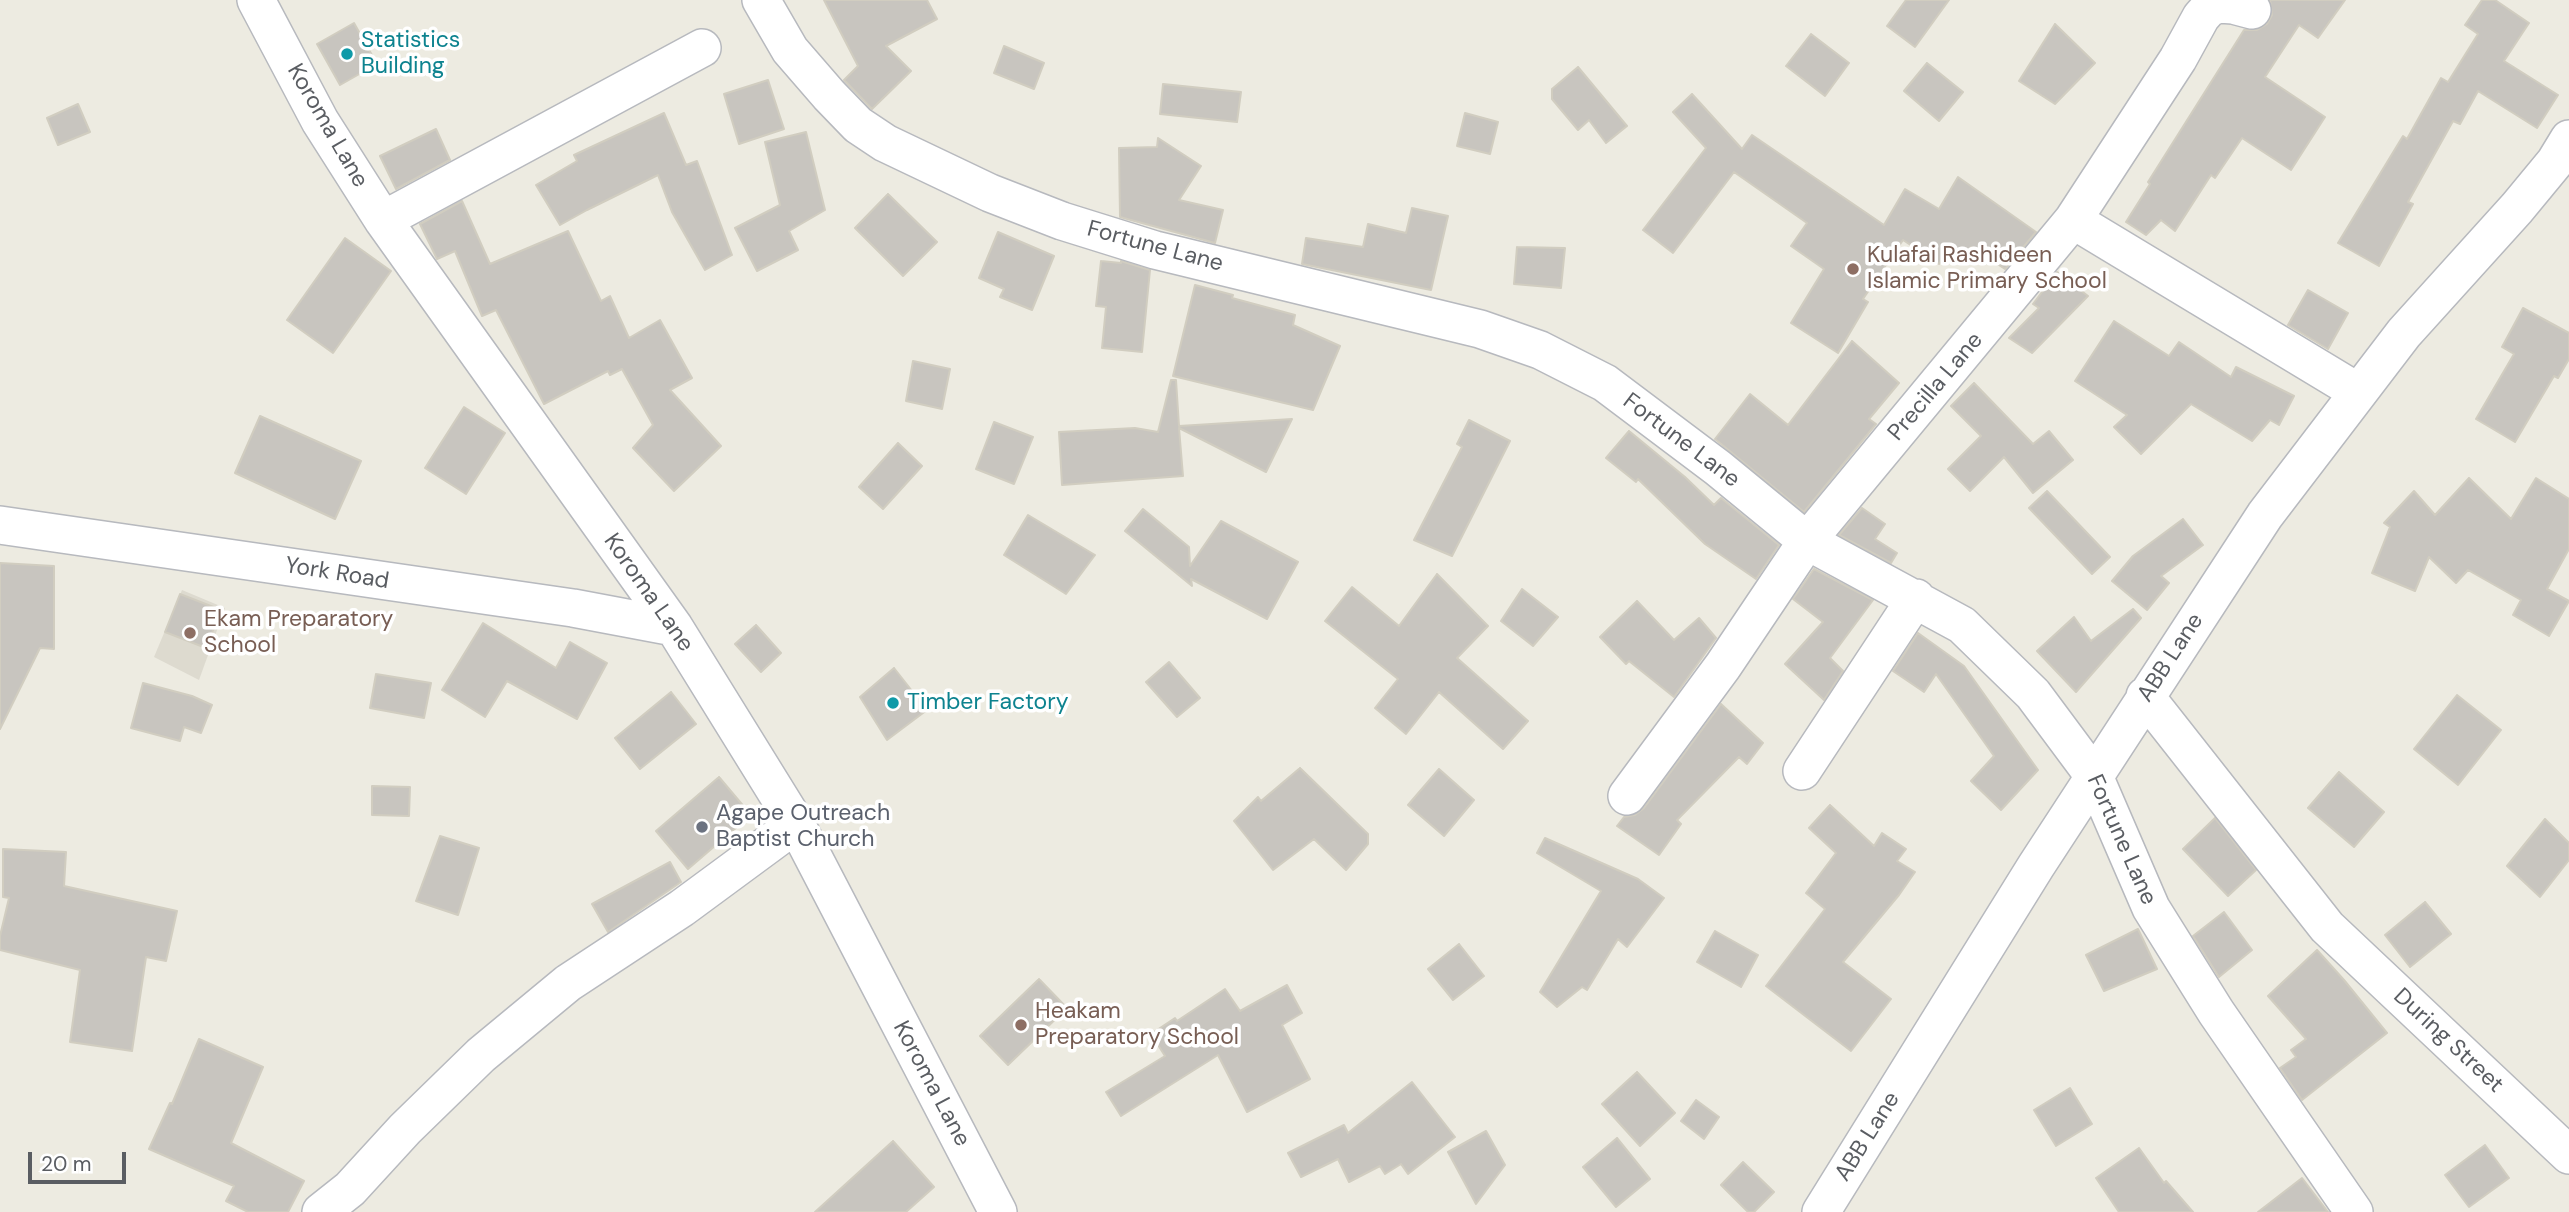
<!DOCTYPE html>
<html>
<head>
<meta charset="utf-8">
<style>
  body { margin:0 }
  #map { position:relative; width:2569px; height:1212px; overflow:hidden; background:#edebe1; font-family:"DM Sans",sans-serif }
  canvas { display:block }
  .scale { position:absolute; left:28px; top:1152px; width:98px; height:32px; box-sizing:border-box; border:4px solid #5a5d62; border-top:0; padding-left:9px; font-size:21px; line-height:24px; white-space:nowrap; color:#5a5d62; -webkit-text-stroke:5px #fff; paint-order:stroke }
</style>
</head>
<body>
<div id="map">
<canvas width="2569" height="1212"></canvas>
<div class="scale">20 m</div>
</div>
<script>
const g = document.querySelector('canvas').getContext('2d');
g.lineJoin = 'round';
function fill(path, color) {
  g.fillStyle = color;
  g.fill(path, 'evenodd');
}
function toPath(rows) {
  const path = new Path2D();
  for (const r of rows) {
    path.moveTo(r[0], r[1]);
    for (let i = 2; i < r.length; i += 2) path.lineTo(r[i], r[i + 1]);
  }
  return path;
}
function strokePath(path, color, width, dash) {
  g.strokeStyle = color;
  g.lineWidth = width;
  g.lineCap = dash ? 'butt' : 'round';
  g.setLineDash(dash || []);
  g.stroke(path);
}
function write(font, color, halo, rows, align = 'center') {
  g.font = font + ' "DM Sans",sans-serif';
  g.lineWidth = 7;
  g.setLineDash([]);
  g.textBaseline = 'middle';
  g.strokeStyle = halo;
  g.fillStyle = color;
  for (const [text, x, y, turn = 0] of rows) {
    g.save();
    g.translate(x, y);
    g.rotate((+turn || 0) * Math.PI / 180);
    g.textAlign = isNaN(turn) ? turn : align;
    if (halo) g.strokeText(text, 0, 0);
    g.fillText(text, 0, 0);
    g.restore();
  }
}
fill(toPath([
  [182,590,225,608,199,680,154,657]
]), '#dddacf');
const building = toPath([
  [824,0,927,0,937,19,886,46,911,71,872,109,844,80,858,66,824,0],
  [1906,0,1949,0,1915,47,1887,26,1906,0],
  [2270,0,2345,0,2318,38,2299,25,2265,77,2325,117,2291,170,2242,138,2215,178,2211,175,2175,231,2161,220,2146,235,2126,222,2150,184,2148,182,2244,30,2257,30,2267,24,2272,15,2270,0],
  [2482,0,2495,0,2529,23,2504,61,2558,95,2537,128,2478,91,2460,124,2453,121,2408,202,2413,204,2379,266,2338,243,2403,136,2407,139,2441,78,2448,82,2478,34,2465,25,2482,0],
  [354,23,377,64,340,85,317,44,354,23],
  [2055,24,2095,63,2055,104,2019,81,2055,24],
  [1811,34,1849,63,1825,96,1786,66,1811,34],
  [1004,46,1044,63,1034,89,994,73,1004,46],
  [1927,63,1963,92,1939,121,1904,91,1927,63],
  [1578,67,1627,126,1606,143,1589,120,1578,130,1552,99,1552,89,1578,67],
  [768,80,784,129,739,144,724,94,768,80],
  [1163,84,1241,92,1237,122,1160,114,1163,84],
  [1692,94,1742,149,1752,135,1884,225,1905,189,1939,209,1958,177,2036,232,2005,269,1971,247,1965,257,1950,247,1939,264,1903,240,1863,299,1868,302,1838,353,1791,323,1824,269,1791,246,1807,223,1734,172,1673,253,1643,230,1706,148,1673,112,1692,94],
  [78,104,90,132,58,145,47,118,78,104],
  [664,113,686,165,697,161,732,255,705,270,672,212,658,175,587,210,560,225,536,185,577,161,574,155,664,113],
  [1465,113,1498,122,1490,154,1457,146,1465,113],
  [436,129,450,160,396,189,380,156,436,129],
  [806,132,825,210,789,231,798,250,757,271,735,228,780,205,765,142,806,132],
  [1158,138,1201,166,1179,200,1223,210,1215,243,1120,217,1119,148,1157,147,1158,138],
  [888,194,937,242,903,276,855,228,888,194],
  [462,201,490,264,568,231,601,301,610,296,629,338,660,320,692,378,670,390,721,446,674,491,633,448,653,425,622,369,610,375,608,371,544,404,496,310,482,316,455,251,437,259,420,224,462,201],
  [1412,208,1448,216,1431,290,1302,264,1306,238,1363,247,1368,224,1406,233,1412,208],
  [998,232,1054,256,1032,310,1000,297,1004,289,979,278,998,232],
  [345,238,391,271,333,353,287,320,345,238],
  [1517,247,1565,248,1561,288,1514,284,1517,247],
  [1101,261,1121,263,1121,261,1150,270,1142,352,1102,348,1106,307,1096,306,1101,261],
  [2057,272,2088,296,2032,353,2009,338,2039,308,2033,304,2057,272],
  [1195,285,1233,295,1232,298,1295,315,1293,325,1340,346,1313,410,1173,376,1195,285],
  [2308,290,2348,313,2328,349,2288,325,2308,290],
  [2523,308,2569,333,2569,359,2558,378,2554,376,2515,442,2476,419,2514,354,2502,347,2523,308],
  [2114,321,2169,356,2179,342,2231,377,2236,367,2294,396,2279,425,2270,420,2252,441,2191,404,2141,454,2114,427,2127,415,2075,381,2114,321],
  [1852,341,1899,383,1869,419,1876,424,1804,512,1715,439,1750,394,1788,425,1852,341],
  [913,361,950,369,942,409,906,401,913,361],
  [1171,380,1176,380,1179,426,1292,419,1266,472,1179,428,1183,476,1062,485,1059,432,1135,428,1158,432,1171,380],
  [1974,383,2033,444,2049,431,2073,460,2033,493,2004,457,1970,491,1948,469,1981,436,1951,406,1974,383],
  [464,407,505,433,466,494,425,468,464,407],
  [260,416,361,461,335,519,235,473,260,416],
  [1469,420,1510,441,1452,556,1414,540,1462,447,1457,444,1469,420],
  [994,422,1033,437,1014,484,976,469,994,422],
  [1629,431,1685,477,1714,505,1721,498,1779,545,1756,579,1705,544,1638,479,1636,482,1606,458,1629,431],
  [898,443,922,466,883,509,859,487,898,443],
  [2469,478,2511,519,2536,478,2569,499,2569,549,2547,589,2569,601,2549,636,2513,615,2521,600,2468,570,2456,583,2429,557,2415,591,2372,573,2390,527,2384,523,2414,491,2435,515,2469,478],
  [2047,491,2110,557,2092,574,2029,508,2047,491],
  [1862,508,1885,524,1875,539,1897,553,1891,563,1839,535,1862,508],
  [1143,509,1189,547,1190,566,1221,521,1298,562,1267,619,1191,579,1192,586,1125,531,1143,509],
  [1028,515,1095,555,1066,594,1004,555,1028,515],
  [2183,519,2203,545,2161,576,2169,583,2147,610,2112,581,2133,556,2183,519],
  [0,563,54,566,54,649,40,648,0,729,0,563],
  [1814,569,1873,600,1830,658,1843,671,1824,700,1785,664,1823,622,1793,599,1814,569],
  [1437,574,1488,626,1457,658,1528,721,1503,749,1439,692,1406,734,1375,708,1398,679,1325,621,1352,587,1399,626,1437,574],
  [1522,589,1558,617,1533,646,1501,621,1522,589],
  [180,594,221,610,206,648,165,632,180,594],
  [1637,601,1674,640,1699,618,1716,638,1674,697,1629,661,1626,664,1600,637,1637,601],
  [2133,609,2141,618,2076,692,2037,651,2074,617,2091,641,2133,609],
  [483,623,556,668,570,642,607,663,577,719,507,681,485,717,442,690,483,623],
  [756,625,781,653,761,672,735,644,756,625],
  [1918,633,1964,666,2038,770,2001,810,1971,781,1994,756,1936,674,1924,692,1893,671,1918,633],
  [1169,662,1200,698,1177,717,1146,682,1169,662],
  [894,668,927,710,887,740,860,697,894,668],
  [376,674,431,683,424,718,370,708,376,674],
  [143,683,192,696,212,705,201,733,184,727,180,741,131,728,143,683],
  [671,692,696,724,640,769,615,738,671,692],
  [2457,695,2501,730,2458,785,2414,749,2457,695],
  [1721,704,1763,743,1747,764,1739,757,1677,820,1681,824,1659,855,1617,826,1624,817,1635,815,1644,808,1721,704],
  [1300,768,1368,834,1368,844,1346,870,1314,839,1273,870,1234,821,1258,797,1261,801,1300,768],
  [1439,769,1474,800,1444,836,1408,805,1439,769],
  [2339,772,2384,812,2354,847,2308,808,2339,772],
  [719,777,751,815,688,869,656,831,719,777],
  [372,786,410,787,409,816,372,815,372,786],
  [1830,805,1874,846,1882,833,1906,849,1897,861,1915,872,1899,895,1843,962,1891,999,1851,1051,1766,986,1825,909,1806,893,1836,853,1809,828,1830,805],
  [2215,818,2256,870,2228,896,2183,849,2215,818],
  [2545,819,2569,843,2569,860,2540,897,2507,866,2545,819],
  [440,836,479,848,458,915,416,901,440,836],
  [1545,838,1638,879,1664,898,1627,947,1618,939,1587,990,1582,987,1557,1007,1540,992,1601,891,1537,853,1545,838],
  [3,849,66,852,64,886,177,911,166,961,146,957,132,1051,70,1042,80,970,0,950,0,936,9,898,3,897,3,849],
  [670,862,681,882,608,932,592,904,670,862],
  [2425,902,2451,934,2410,967,2385,935,2425,902],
  [2224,912,2252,950,2219,977,2193,936,2224,912],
  [2138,929,2157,969,2104,991,2086,955,2138,929],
  [1715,931,1758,955,1741,987,1697,962,1715,931],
  [1459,944,1484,976,1453,1000,1428,969,1459,944],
  [2317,950,2344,980,2387,1033,2302,1100,2280,1068,2296,1057,2291,1050,2306,1039,2268,996,2317,950],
  [1039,979,1067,1008,1008,1065,980,1036,1039,979],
  [1287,985,1302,1013,1282,1025,1310,1079,1247,1112,1218,1055,1121,1116,1106,1092,1165,1056,1151,1034,1175,1018,1177,1021,1225,989,1240,1011,1287,985],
  [199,1039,263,1067,231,1143,304,1181,288,1212,248,1212,226,1201,234,1186,149,1149,170,1103,172,1104,199,1039],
  [1637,1072,1675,1113,1640,1146,1602,1104,1637,1072],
  [1412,1082,1455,1137,1408,1174,1401,1164,1385,1174,1380,1166,1349,1182,1338,1159,1301,1177,1288,1153,1344,1125,1348,1133,1412,1082],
  [2070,1088,2092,1124,2056,1146,2034,1110,2070,1088],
  [1696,1100,1719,1117,1704,1139,1681,1121,1696,1100],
  [1486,1131,1505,1165,1476,1204,1448,1152,1486,1131],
  [1617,1138,1650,1179,1616,1207,1583,1167,1617,1138],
  [893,1141,934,1187,906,1212,815,1212,893,1141],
  [2485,1145,2509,1178,2469,1207,2445,1175,2485,1145],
  [2139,1148,2164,1183,2166,1181,2193,1212,2119,1212,2096,1178,2139,1148],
  [1743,1162,1774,1192,1754,1212,1748,1212,1721,1185,1743,1162],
  [2302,1178,2328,1212,2258,1212,2302,1178]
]);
fill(building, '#c8c5bf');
strokePath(building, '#d1cdc0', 2);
const minor = toPath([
  [256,0,320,121,383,220,674,627,796,824,998,1212],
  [761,0,790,50,829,95,858,125,885,143,990,193,1062,221,1155,250,1480,329,1540,350,1605,383,1718,468,1807,541,1962,625,2033,694,2094,776,2151,908,2216,1012,2354,1212],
  [383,220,702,48],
  [2073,220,2358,392],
  [0,525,573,608,674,627],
  [2145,696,2327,927,2569,1155],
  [1802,771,1916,598],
  [1627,796,1723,666,1807,541,2073,220,2178,59,2201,17,2209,8,2219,4,2233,5,2252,10],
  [321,1212,350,1189,405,1129,481,1055,568,983,682,908,796,824],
  [1821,1212,2036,866,2265,515,2404,333,2517,208,2555,162,2569,139]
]);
strokePath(minor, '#b7b9be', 40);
strokePath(minor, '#fff', 37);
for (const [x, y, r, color] of [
  [347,54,7,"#0f9aa8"],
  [1853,269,7,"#8d6e63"],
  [190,633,7,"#8d6e63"],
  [893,703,7,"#0f9aa8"],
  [702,827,7,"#6b7280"],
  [1021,1025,7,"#8d6e63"]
]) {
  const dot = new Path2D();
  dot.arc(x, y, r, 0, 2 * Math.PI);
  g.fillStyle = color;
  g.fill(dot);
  strokePath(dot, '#fff', 2.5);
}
write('23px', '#0d838f', '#fff', [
  ["Statistics",361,41],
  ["Building",361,67],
  ["Timber Factory",907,703]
], 'left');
write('23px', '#5a5d62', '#fff', [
  ["Koroma Lane",327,126,60],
  ["Fortune Lane",1155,247,15],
  ["Precilla Lane",1936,387,-50],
  ["Fortune Lane",1681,441,37],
  ["York Road",337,574,9],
  ["Koroma Lane",648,593,55],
  ["ABB Lane",2171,658,-57],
  ["Fortune Lane",2121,840,66],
  ["During Street",2448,1041,43],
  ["Koroma Lane",931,1084,62],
  ["ABB Lane",1868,1137,-58]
]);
write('23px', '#785e54', '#fff', [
  ["Kulafai Rashideen",1867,256],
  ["Islamic Primary School",1867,282],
  ["Ekam Preparatory",204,620],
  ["School",204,646],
  ["Heakam",1035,1012],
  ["Preparatory School",1035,1038]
], 'left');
write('23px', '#5b616d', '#fff', [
  ["Agape Outreach",716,814],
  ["Baptist Church",716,840]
], 'left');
</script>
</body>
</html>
